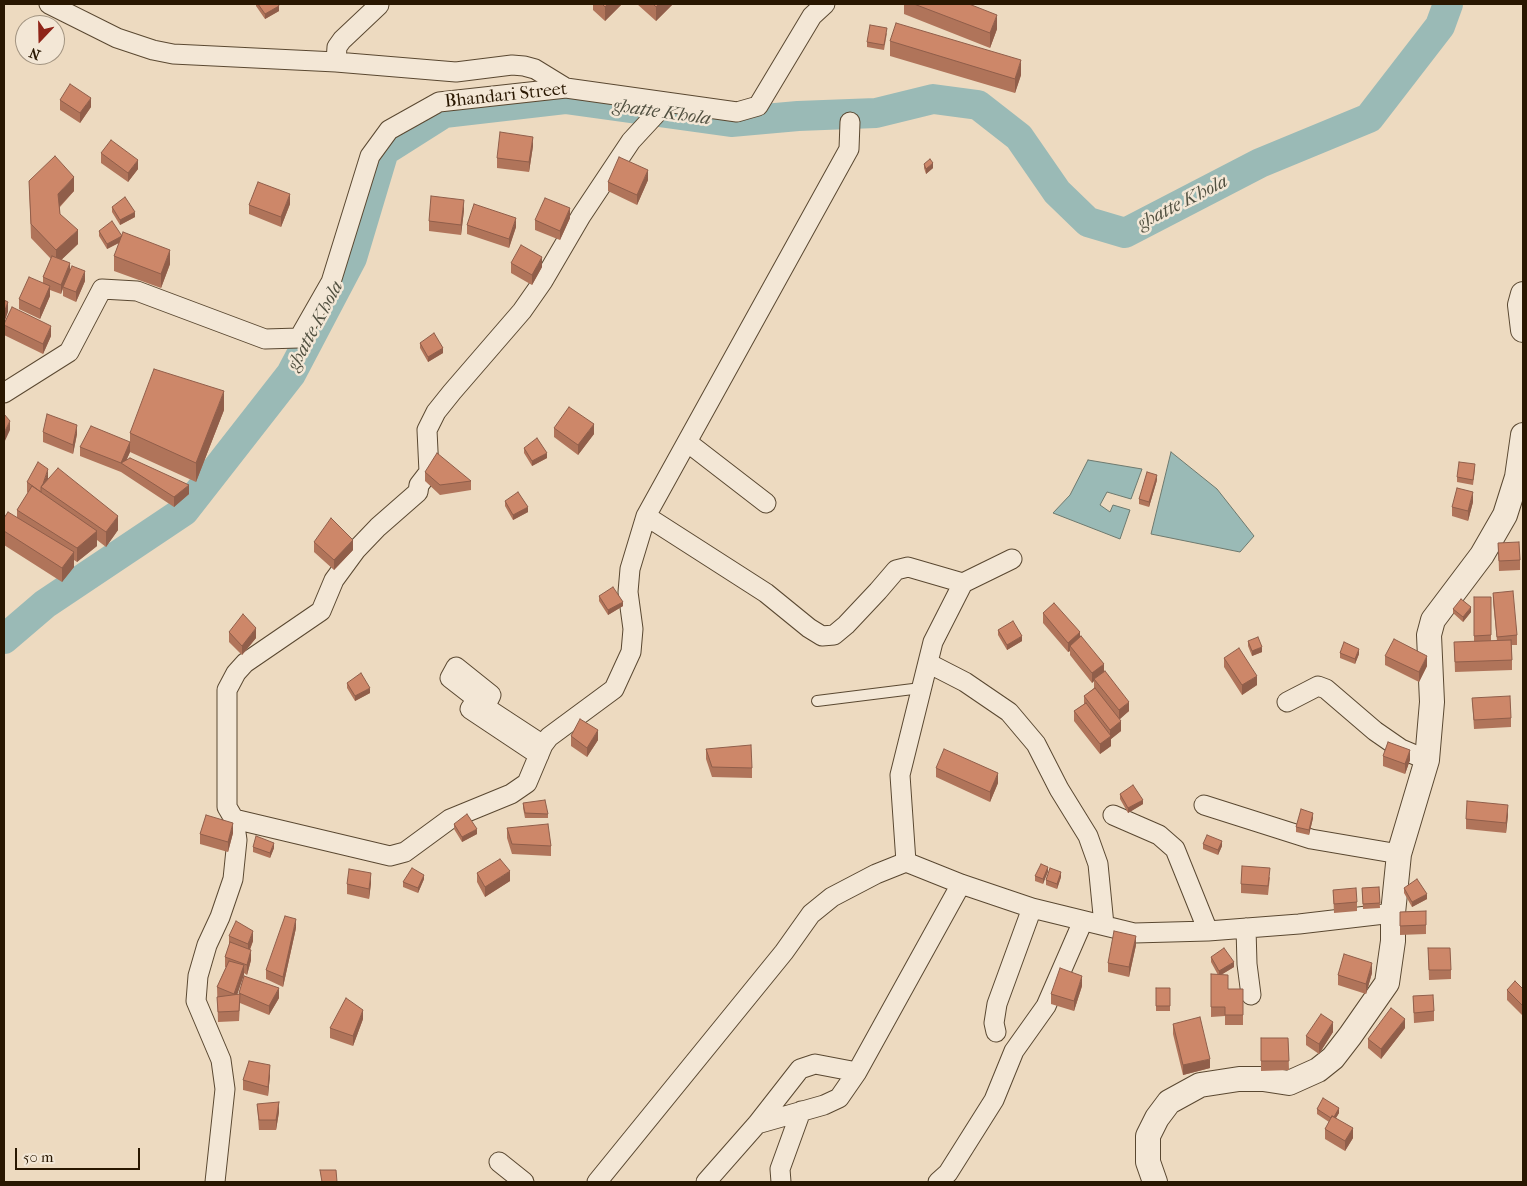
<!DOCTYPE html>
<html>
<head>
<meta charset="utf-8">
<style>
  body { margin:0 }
  #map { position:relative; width:1527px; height:1186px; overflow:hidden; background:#eddac0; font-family:"IM FELL French Canon",serif }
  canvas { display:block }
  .frame { position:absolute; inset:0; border:5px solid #291701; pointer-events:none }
  .north { position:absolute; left:15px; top:15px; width:50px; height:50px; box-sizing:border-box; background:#f3e7d6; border:1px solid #a29481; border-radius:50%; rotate:201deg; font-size:14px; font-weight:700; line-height:20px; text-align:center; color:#291701 }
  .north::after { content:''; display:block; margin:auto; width:18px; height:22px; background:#8f2418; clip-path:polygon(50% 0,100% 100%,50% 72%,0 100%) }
  .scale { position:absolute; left:15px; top:1148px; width:125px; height:22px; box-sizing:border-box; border:2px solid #291701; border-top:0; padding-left:6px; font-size:15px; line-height:18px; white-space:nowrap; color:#291701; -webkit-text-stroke:4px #f3e7d6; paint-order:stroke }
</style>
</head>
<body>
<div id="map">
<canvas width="1527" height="1186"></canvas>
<div class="frame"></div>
<div class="north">N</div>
<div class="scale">50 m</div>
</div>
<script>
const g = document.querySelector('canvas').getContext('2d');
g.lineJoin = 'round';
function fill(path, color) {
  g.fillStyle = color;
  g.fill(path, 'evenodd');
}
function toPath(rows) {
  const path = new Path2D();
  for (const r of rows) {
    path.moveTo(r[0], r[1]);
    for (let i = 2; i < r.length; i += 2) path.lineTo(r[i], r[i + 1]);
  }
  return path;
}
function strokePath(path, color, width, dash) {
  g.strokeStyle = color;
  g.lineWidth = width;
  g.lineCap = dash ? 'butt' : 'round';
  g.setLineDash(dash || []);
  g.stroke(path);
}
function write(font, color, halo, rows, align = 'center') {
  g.font = font + ' "IM FELL French Canon",serif';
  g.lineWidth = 5;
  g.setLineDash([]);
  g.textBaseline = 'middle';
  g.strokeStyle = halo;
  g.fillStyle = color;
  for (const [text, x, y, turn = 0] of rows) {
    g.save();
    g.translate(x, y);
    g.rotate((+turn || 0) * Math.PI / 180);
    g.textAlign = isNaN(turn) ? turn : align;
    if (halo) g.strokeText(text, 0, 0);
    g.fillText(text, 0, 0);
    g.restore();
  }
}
const water = toPath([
  [1171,452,1217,489,1254,536,1240,552,1151,534,1171,452],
  [1088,460,1142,469,1131,499,1107,492,1100,505,1110,512,1113,505,1130,510,1120,539,1053,513,1070,495,1088,460]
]);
fill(water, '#9abab6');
strokePath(water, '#6d796e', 1);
strokePath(toPath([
  [4,639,45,604,184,511,291,374,352,258,384,151,444,113,565,99,731,122,798,116,876,113,933,99,978,105,1019,137,1057,192,1088,222,1125,233,1260,163,1369,118,1440,26,1448,4]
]), '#9abab6', 30);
const service = toPath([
  [817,701,921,688]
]);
const minor = toPath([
  [49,4,117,38,153,50,173,54,336,62,456,72,512,65,524,66,535,69,566,88],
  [336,62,337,47,342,40,379,5],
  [4,393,69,352,102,289,137,291,265,339,299,338,331,282,370,156,389,130,439,102,566,88,737,112,758,106,812,16,825,4],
  [687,442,766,503],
  [646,516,766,593,809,628,822,636,834,635,846,625,878,591,896,570,908,567,963,583],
  [928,663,965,682,1009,712,1036,744,1059,789,1088,836,1098,864,1104,925],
  [1287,702,1318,686,1326,689,1375,731,1401,749,1427,760],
  [539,755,470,709,477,699,450,678,456,667,491,695,485,707,543,745],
  [1204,805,1311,839,1399,854],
  [1113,815,1159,835,1175,849,1208,931],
  [234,819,390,856,405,852,450,819,511,794,527,783,543,745,549,737,614,689,631,652,633,629,628,592,630,569,646,516,849,149,850,122],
  [906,862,900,775,933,642,963,583,1012,559],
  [1246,928,1247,964,1251,995],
  [996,1032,994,1023,997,1004,1032,908],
  [757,1124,824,1105,839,1098,857,1072,961,884],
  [499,1162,524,1182],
  [215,1182,225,1089,221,1060,196,1001,198,976,207,945,220,917,233,879,237,840,234,819,227,807,227,690,236,673,245,663,321,611,334,580,356,550,378,527,418,492,419,485,429,472,427,430,436,412,452,392,522,311,543,281,581,216,631,141,667,102],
  [597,1182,784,952,811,914,832,897,876,874,906,862,961,884,1032,908,1134,933,1208,931,1299,924,1393,913],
  [706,1182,757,1124,800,1069,815,1064,857,1072],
  [781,1182,780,1169,801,1111],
  [938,1182,948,1173,994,1100,1014,1051,1046,1006,1083,921]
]);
const tertiary = toPath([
  [1523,294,1520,305,1523,330],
  [1155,1182,1148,1162,1148,1136,1157,1118,1169,1102,1200,1085,1239,1079,1263,1079,1289,1083,1318,1070,1333,1058,1350,1036,1387,983,1393,941,1393,913,1399,854,1427,760,1432,702,1429,635,1433,620,1482,555,1505,515,1517,477,1523,435]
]);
strokePath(service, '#5a4831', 12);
strokePath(minor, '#5a4831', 21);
strokePath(tertiary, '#5a4831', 26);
strokePath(service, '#f3e7d6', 10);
strokePath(minor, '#f3e7d6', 19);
strokePath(tertiary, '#f3e7d6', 24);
fill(toPath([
  [256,4,278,4,279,11,265,19,256,6],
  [593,4,622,4,605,21,593,10],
  [637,4,673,4,656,21],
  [904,4,972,4,969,4,997,29,990,48,904,14],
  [887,33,884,50,867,47,867,42],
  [890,41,1021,75,1015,93,890,56],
  [60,100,91,107,80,123,60,110],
  [533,146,529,172,497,168,497,158],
  [101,153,138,169,128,182,101,163],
  [924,164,933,168,926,174,924,168],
  [648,180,637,205,608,191,608,182],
  [29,181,74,191,60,207,60,214,78,244,61,260,70,270,85,281,76,302,63,296,63,289,61,294,50,290,50,296,40,319,19,309,19,299,43,283,43,277,51,259,31,238],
  [1523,200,1523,218,1522,218,1522,208],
  [290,204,281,227,249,214,249,205],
  [112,207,135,217,120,225,112,212],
  [464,210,461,235,429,231,429,221],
  [570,218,560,240,535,230,535,220],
  [467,225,516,227,509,248,467,234],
  [99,231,122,236,170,264,161,288,114,271,114,256,119,243,107,249,99,236],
  [511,263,542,267,532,285,511,273],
  [4,325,51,336,43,354,4,335],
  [420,343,443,353,428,362,420,348],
  [224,410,196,482,130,452,127,459,189,494,174,507,121,472,80,456,80,447,130,442,130,433],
  [554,428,594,434,578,455,554,437],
  [43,432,77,434,73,454,43,442],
  [524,448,547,458,532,466,524,453],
  [1475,469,1473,485,1457,482,1457,477],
  [425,472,471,481,471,490,440,495,425,481],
  [48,479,118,530,106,547,97,540,97,546,77,562,74,560,74,567,62,582,4,545,4,518,17,517,17,510,28,493,27,492,27,482],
  [1157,480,1149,507,1139,504,1139,499],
  [505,501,528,512,513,520,505,506],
  [1473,502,1468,521,1452,516,1452,507],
  [314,542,353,550,334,570,314,552],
  [1498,543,1520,560,1520,570,1499,571],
  [1493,593,1517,635,1517,645,1512,645,1512,670,1455,672,1454,642,1474,642,1474,597,1491,597,1491,641,1497,641,1493,602],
  [599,596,623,606,608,615,599,601],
  [1453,609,1471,612,1463,622,1453,613],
  [1043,613,1080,638,1104,672,1129,711,1119,719,1121,731,1111,739,1111,746,1100,754,1074,721,1074,711,1084,704,1084,696,1094,688,1094,681,1092,683,1070,655,1070,651,1068,652,1043,623],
  [998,630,1022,641,1007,650,998,635],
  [229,632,256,638,242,655,229,642],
  [1248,641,1262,652,1252,656,1248,646],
  [1340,653,1359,654,1355,664,1340,658],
  [1385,656,1427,666,1419,682,1385,665],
  [1224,658,1257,685,1242,695,1224,667],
  [347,683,370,693,355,701,347,688],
  [1472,698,1511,718,1511,727,1474,729],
  [571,736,598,740,587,757,571,746],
  [706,749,752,768,752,778,712,777,706,759],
  [1383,756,1410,760,1405,774,1383,766],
  [936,768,998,783,990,802,936,777],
  [1120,794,1143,804,1128,813,1120,799],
  [523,803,548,814,548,818,525,818,523,808],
  [1508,815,1506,833,1466,829,1466,819],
  [1313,818,1309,835,1296,832,1296,827],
  [454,824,477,834,462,842,454,829],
  [507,828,551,846,551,856,512,854,507,838],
  [233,833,228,852,200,844,200,834],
  [1203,844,1222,846,1218,855,1203,849],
  [253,847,274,848,270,858,253,852],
  [1048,867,1043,884,1035,881,1035,876],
  [477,873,510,881,485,897,477,882],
  [1061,877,1057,889,1046,885,1046,880],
  [1270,877,1268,895,1241,893,1241,884],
  [424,879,418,893,403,887,403,882],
  [371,883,369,899,347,894,347,884],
  [1379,887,1380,908,1363,909,1362,888],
  [1404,888,1427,899,1412,907,1404,893],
  [1333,890,1357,902,1357,911,1334,913],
  [1426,911,1426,934,1400,935,1400,912],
  [296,928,283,987,266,979,266,970],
  [229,936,253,941,250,950,251,960,247,975,244,973,237,994,239,994,244,976,279,998,269,1015,240,1003,239,1021,218,1022,217,987,226,967,225,967,225,957,229,946],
  [1136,945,1129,977,1108,972,1108,963],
  [1428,948,1451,970,1451,979,1429,980],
  [1211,957,1234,967,1221,975,1228,989,1243,989,1243,1025,1225,1025,1225,1016,1211,1017,1211,974,1218,975,1211,962],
  [1372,973,1366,994,1338,985,1338,975],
  [1082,986,1074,1011,1051,1004,1051,994],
  [1156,988,1170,988,1170,1011,1156,1011],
  [1523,989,1523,1016,1507,1000,1507,990],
  [1413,996,1434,1011,1434,1021,1414,1023],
  [363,1019,353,1046,330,1038,330,1028],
  [1173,1024,1210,1068,1183,1075,1173,1034],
  [1405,1028,1381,1059,1368,1048,1368,1039],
  [1333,1032,1319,1054,1306,1045,1306,1036],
  [1261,1038,1288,1038,1289,1070,1261,1071],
  [270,1075,268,1096,243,1090,243,1080],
  [257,1104,279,1112,276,1130,259,1130],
  [1317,1109,1339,1113,1336,1118,1353,1138,1345,1151,1325,1139,1325,1129,1329,1122,1317,1114]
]), '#b0745a');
fill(toPath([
  [608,4,622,4,605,21,605,7],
  [659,4,673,4,656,21,656,7],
  [279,6,279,11,265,19,265,14],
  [997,15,997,29,990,48,990,33],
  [1021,60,1021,75,1015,93,1015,79],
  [91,98,91,107,80,123,80,113],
  [533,137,533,146,529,172,529,162],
  [138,160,138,169,128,182,128,173],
  [933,163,933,168,926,174,926,169],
  [648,170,648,180,637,205,637,195],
  [74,177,74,191,58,208,58,194],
  [290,194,290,204,281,227,281,217],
  [464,200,464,210,461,235,461,225],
  [570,208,570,218,560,240,560,231],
  [135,212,135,217,120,225,120,220],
  [516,218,516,227,509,248,509,239],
  [78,230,78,244,56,265,56,250],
  [122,236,122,241,107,249,107,244],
  [170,250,170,264,161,288,161,274],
  [542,257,542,267,532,285,532,275],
  [70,263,70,273,63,287,61,294,61,285],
  [85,271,85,281,76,302,76,292],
  [50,286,50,296,40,319,40,309],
  [8,302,8,312,4,323,4,313],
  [51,326,51,336,43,354,43,344],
  [443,348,443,353,428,362,428,357],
  [224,391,224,410,196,482,196,463],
  [10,421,10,430,4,443,4,433],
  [594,424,594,434,578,455,578,445],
  [77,425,77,434,73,454,73,445],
  [130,442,130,452,124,465,121,463],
  [547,453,547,458,532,466,532,461],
  [48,469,48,479,42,488],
  [1157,475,1157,480,1149,507,1149,502],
  [189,485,189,494,174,507,174,497],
  [1473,492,1473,502,1468,521,1468,511],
  [528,507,528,512,513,520,513,515],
  [118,516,118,530,106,547,106,532],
  [97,531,97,546,77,562,77,548],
  [353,540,353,550,334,570,334,560],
  [74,552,74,567,62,582,62,568],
  [623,602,623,606,608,615,608,610],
  [1471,607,1471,612,1463,622,1463,617],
  [256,628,256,638,242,655,242,646],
  [1080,632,1080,642,1070,646,1070,651,1068,652,1068,643],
  [1022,636,1022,641,1007,650,1007,645],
  [1262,647,1262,652,1252,656,1252,651],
  [1359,649,1359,654,1355,664,1355,659],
  [1427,656,1427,666,1419,682,1419,672],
  [1104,664,1104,673,1094,679,1094,681,1092,683,1092,673],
  [1257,676,1257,685,1242,695,1242,685],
  [370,688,370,693,355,701,355,696],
  [1129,702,1129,711,1119,720,1119,710],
  [1121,721,1121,731,1111,739,1111,746,1100,754,1100,744,1110,737,1110,730],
  [598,730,598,740,587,757,587,748],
  [1410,750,1410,760,1405,774,1405,764],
  [998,773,998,783,990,802,990,792],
  [1143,800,1143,804,1128,813,1128,808],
  [1508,805,1508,815,1506,833,1506,823],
  [1313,813,1313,818,1309,835,1309,830],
  [233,823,233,833,228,852,228,842],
  [477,829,477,834,462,842,462,837],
  [1222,841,1222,846,1218,855,1218,850],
  [274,843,274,848,270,858,270,853],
  [1048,867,1048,872,1043,884,1043,879],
  [510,871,510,881,485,897,485,887],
  [1061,872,1061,877,1057,889,1057,884],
  [371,873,371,883,369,899,369,889],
  [424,875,424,879,418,893,418,888],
  [1427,894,1427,899,1412,907,1412,902],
  [296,919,296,928,283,987,283,977],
  [253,931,253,941,248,954,248,944],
  [1136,936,1136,945,1129,977,1129,967],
  [251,950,251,960,247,975,247,965],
  [1234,962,1234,967,1219,976,1219,971],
  [1372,963,1372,973,1366,994,1366,984],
  [244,965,244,975,234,1004,234,994],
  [1082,976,1082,986,1074,1011,1074,1001],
  [279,988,279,998,269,1015,269,1006],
  [363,1010,363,1019,353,1046,353,1036],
  [1405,1019,1405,1028,1381,1059,1381,1049],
  [1333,1022,1333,1032,1319,1054,1319,1044],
  [1210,1059,1210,1068,1183,1075,1183,1065],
  [270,1065,270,1075,268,1096,268,1087],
  [279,1102,279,1112,276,1130,276,1120],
  [1339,1108,1339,1113,1332,1124,1332,1119],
  [1353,1128,1353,1138,1345,1151,1345,1141]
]), '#905e4a');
const building = toPath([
  [258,4,278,4,279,6,265,14,258,4],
  [602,4,608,4,605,7,602,4],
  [653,4,659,4,656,7,653,4],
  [914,4,969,4,997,15,990,33,914,4],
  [896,23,1021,60,1015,79,890,41,896,23],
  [870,25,887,28,884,45,867,42,870,25],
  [70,84,91,98,80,113,60,100,70,84],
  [500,132,533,137,529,162,497,158,500,132],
  [111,140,138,160,128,173,101,153,111,140],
  [55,156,74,177,58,194,60,214,78,230,56,250,31,224,29,181,55,156],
  [619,157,648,170,637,195,608,182,619,157],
  [930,159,933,163,926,169,924,164,930,159],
  [258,182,290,194,281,217,249,205,258,182],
  [431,196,464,200,461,225,429,221,431,196],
  [125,197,135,212,120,220,112,207,125,197],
  [545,198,570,208,560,231,535,220,545,198],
  [474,204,516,218,509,239,467,225,474,204],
  [112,221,122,236,107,244,99,231,112,221],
  [123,232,170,250,161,274,114,256,123,232],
  [521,245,542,257,532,275,511,263,521,245],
  [52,256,70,263,61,285,43,277,52,256],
  [72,266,85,271,76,292,63,287,72,266],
  [29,277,50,286,40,309,19,299,29,277],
  [4,300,8,302,4,313,4,300],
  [12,307,51,326,43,344,4,325,4,324,12,307],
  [434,333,443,348,428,357,420,343,434,333],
  [154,369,224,391,196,463,130,433,154,369],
  [569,407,594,424,578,445,554,428,569,407],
  [4,414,10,421,4,433,4,414],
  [47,414,77,425,73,445,43,432,47,414],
  [91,426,130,442,121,463,80,447,91,426],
  [537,438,547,453,532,461,524,448,537,438],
  [437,453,471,481,440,485,425,472,437,453],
  [130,458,189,485,174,497,121,463,130,458],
  [38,462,48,469,43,484,41,487,41,492,27,482,38,462],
  [1459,462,1475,464,1473,480,1457,477,1459,462],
  [58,468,118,516,106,532,41,487,58,468],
  [1147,472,1157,475,1149,502,1139,499,1147,472],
  [32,486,97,531,77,548,17,510,32,486],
  [1457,488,1473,492,1468,511,1452,507,1457,488],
  [518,492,528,507,513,515,505,501,518,492],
  [8,512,74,552,62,568,4,531,4,518,8,512],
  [331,518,353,540,334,560,314,542,331,518],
  [1519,542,1520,560,1499,561,1498,543,1519,542],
  [613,587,623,602,608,610,599,596,613,587],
  [1513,591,1517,635,1497,637,1493,593,1513,591],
  [1474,597,1491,597,1491,635,1474,636,1474,597],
  [1461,599,1471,607,1463,617,1453,609,1461,599],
  [1054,603,1080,632,1068,643,1043,613,1054,603],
  [243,614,256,628,242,646,229,632,243,614],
  [1013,621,1022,636,1007,645,998,630,1013,621],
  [1081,636,1104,664,1092,673,1070,646,1081,636],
  [1258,637,1262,647,1252,651,1248,641,1258,637],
  [1394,639,1427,656,1419,672,1385,656,1394,639],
  [1511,640,1512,660,1455,662,1454,642,1511,640],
  [1344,642,1359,649,1355,659,1340,653,1344,642],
  [1239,648,1257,676,1242,685,1224,658,1239,648],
  [1105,671,1129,702,1119,710,1094,679,1105,671],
  [361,673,370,688,355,696,347,683,361,673],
  [1095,688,1121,721,1110,730,1084,696,1095,688],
  [1510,696,1511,718,1474,720,1472,698,1510,696],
  [1086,703,1111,736,1100,744,1074,711,1086,703],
  [580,719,598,730,587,748,571,736,580,719],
  [1388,742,1410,750,1405,764,1383,756,1388,742],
  [751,745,752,768,712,767,706,749,751,745],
  [944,749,998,773,990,792,936,768,944,749],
  [1133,785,1143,800,1128,808,1120,794,1133,785],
  [545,800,548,814,525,813,523,803,545,800],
  [1467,801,1508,805,1506,823,1466,819,1467,801],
  [1301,809,1313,813,1309,830,1296,827,1301,809],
  [467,814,477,829,462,837,454,824,467,814],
  [206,815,233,823,228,842,200,834,206,815],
  [548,824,551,846,512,844,507,828,548,824],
  [1207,835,1222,841,1218,850,1203,844,1207,835],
  [256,836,274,843,270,853,253,847,256,836],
  [500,859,510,871,485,887,477,873,500,859],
  [1041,864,1048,867,1043,879,1035,876,1041,864],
  [1242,866,1270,868,1268,886,1241,884,1242,866],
  [412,868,424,875,418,888,403,882,412,868],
  [1050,868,1061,872,1057,884,1046,880,1050,868],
  [349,869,371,873,369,889,347,884,349,869],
  [1417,879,1427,894,1412,902,1404,888,1417,879],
  [1379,887,1380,903,1363,904,1362,888,1379,887],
  [1356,888,1357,902,1334,904,1333,890,1356,888],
  [1426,911,1426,925,1400,926,1400,912,1426,911],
  [285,916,296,919,283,977,266,970,285,916],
  [236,921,253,931,248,944,229,936,236,921],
  [1114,931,1136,936,1129,967,1108,963,1114,931],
  [230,942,251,950,247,965,225,957,230,942],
  [1224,948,1234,962,1219,971,1211,957,1224,948],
  [1428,948,1450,948,1451,970,1429,970,1428,948],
  [1344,954,1372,963,1366,984,1338,975,1344,954],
  [229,961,244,965,234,994,217,987,229,961],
  [1060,968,1082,976,1074,1001,1051,994,1060,968],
  [1211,974,1228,975,1228,989,1243,989,1243,1015,1225,1015,1225,1007,1211,1007,1211,974],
  [244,976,279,988,269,1006,239,993,244,976],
  [1515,981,1523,989,1523,1006,1507,990,1515,981],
  [1156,988,1170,988,1170,1006,1156,1006,1156,988],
  [240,994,239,1011,218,1012,217,997,240,994],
  [1433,995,1434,1011,1414,1013,1413,996,1433,995],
  [346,998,363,1010,353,1036,330,1028,346,998],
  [1391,1008,1405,1019,1381,1049,1368,1039,1391,1008],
  [1321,1014,1333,1022,1319,1044,1306,1036,1321,1014],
  [1200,1017,1210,1059,1183,1065,1173,1024,1200,1017],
  [1261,1038,1288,1038,1289,1061,1261,1061,1261,1038],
  [249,1061,270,1065,268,1087,243,1080,249,1061],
  [1323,1098,1339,1108,1334,1117,1332,1116,1331,1118,1317,1109,1323,1098],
  [279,1102,276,1120,259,1120,257,1104,279,1102],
  [1332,1116,1353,1128,1345,1141,1325,1129,1332,1116],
  [320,1170,336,1170,337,1182,322,1182,320,1170]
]);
fill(building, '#cd8769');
strokePath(building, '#905e4a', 1);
write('18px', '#291701', '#f3e7d6', [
  ["Bhandari Street",506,96,-6]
]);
write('italic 19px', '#515040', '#f3e7d6', [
  ["ghatte Khola",662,113,8],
  ["ghatte Khola",1183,203,-27],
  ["ghatte Khola",316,326,-62]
]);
</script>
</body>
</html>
